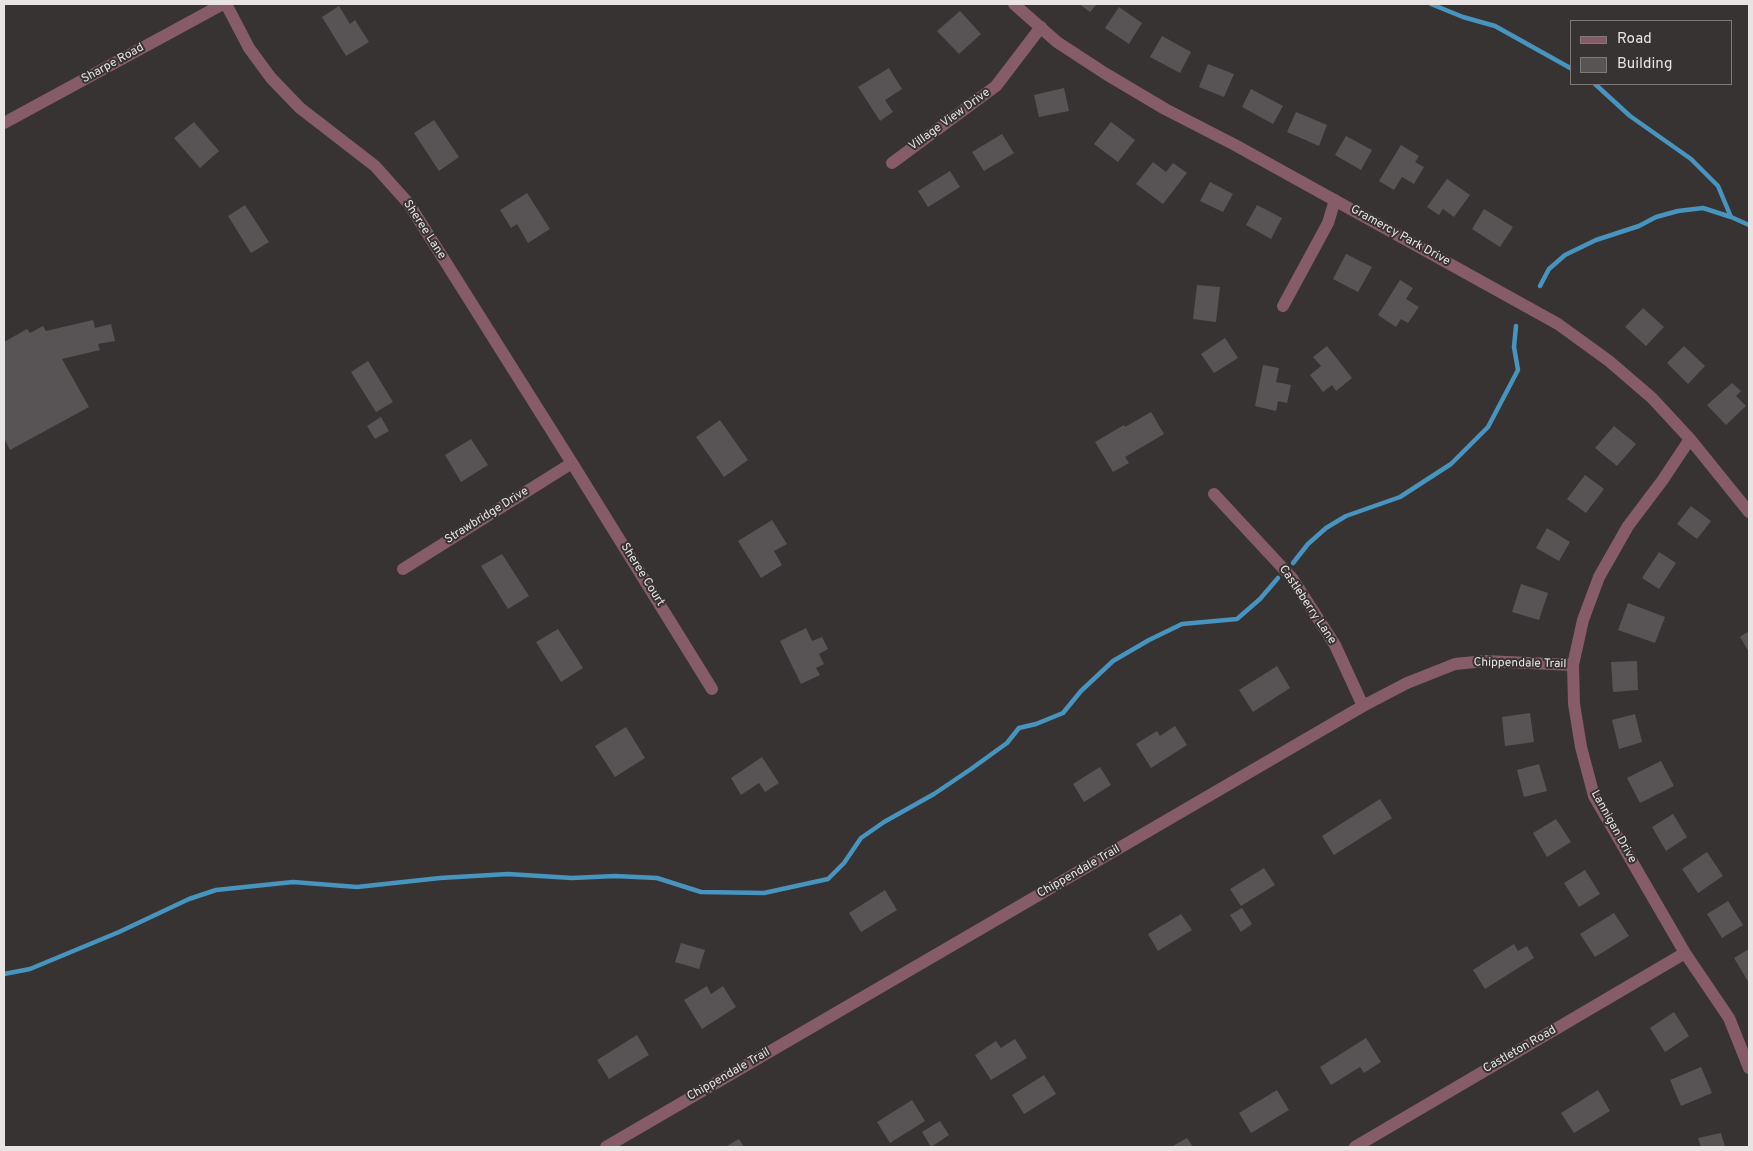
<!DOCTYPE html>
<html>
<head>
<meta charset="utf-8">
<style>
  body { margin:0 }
  #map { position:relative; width:1753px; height:1151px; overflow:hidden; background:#373332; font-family:Overpass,sans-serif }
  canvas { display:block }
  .frame { position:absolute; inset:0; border:5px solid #e7e4e3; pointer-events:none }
  .legend { position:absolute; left:1570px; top:20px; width:162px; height:65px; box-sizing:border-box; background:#373332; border:1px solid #7d7a79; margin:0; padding:6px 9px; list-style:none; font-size:15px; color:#e7e4e3 }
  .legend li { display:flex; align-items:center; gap:10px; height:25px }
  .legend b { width:25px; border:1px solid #7d7a79 }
</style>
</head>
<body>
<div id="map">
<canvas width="1753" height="1151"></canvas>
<div class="frame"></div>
<ul class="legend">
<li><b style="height:6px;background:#865c68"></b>Road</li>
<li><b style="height:14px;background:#585455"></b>Building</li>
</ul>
</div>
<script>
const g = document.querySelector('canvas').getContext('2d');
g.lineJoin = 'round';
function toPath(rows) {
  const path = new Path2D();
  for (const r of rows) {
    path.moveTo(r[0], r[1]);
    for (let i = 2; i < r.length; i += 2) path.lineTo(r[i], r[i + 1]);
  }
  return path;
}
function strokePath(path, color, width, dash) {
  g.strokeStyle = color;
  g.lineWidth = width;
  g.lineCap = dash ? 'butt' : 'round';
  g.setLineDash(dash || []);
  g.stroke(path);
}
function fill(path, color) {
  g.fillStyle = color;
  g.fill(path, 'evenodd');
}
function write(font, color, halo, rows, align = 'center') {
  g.font = font + ' Overpass,sans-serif';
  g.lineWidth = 4;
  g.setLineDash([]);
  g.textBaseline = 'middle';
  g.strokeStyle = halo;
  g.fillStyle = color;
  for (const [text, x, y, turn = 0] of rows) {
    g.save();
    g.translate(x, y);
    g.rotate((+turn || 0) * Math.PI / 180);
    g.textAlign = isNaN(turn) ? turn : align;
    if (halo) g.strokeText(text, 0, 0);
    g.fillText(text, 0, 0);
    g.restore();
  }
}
strokePath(toPath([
  [1431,4,1463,17,1495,26,1572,69],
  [1595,84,1630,116,1691,159,1718,186,1731,217],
  [1540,286,1549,269,1565,255,1596,240,1639,226,1656,217,1678,211,1703,208,1731,217,1749,225],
  [1293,563,1308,544,1326,528,1346,516,1400,497,1451,464,1488,427,1518,370,1514,347,1516,326],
  [4,974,30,969,119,932,189,899,216,890,293,882,357,887,440,878,508,874,572,878,615,876,657,878,701,892,764,893,828,879,844,863,861,838,884,822,934,794,971,769,1007,743,1019,728,1036,724,1063,713,1081,691,1113,661,1149,640,1182,624,1237,619,1260,599,1278,578]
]), '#4794be', 4.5);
fill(toPath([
  [1079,4,1097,4,1090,12],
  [339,6,350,24,355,20,369,42,346,56,322,17],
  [1119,7,1142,23,1129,44,1105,28],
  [960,11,981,34,959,54,937,31],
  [1162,36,1191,52,1180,73,1150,57],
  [1208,64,1234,74,1224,97,1199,87],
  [889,68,902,89,885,100,893,112,880,121,858,87],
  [1064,88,1069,111,1039,117,1034,95],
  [1251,89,1283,106,1273,124,1242,107],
  [1296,112,1327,125,1319,146,1287,132],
  [434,120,459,157,439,171,414,133],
  [194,122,219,151,200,168,174,138],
  [1111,122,1135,140,1118,162,1094,144],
  [1002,134,1014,153,984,171,972,152],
  [1346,136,1372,150,1361,170,1335,155],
  [1401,145,1419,156,1415,162,1424,167,1414,184,1402,177,1394,190,1379,181],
  [1153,162,1166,172,1173,163,1187,173,1163,204,1136,184],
  [950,171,960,187,928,207,918,191],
  [1447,179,1470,195,1454,217,1443,209,1439,215,1427,207],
  [1210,182,1233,194,1223,212,1200,201],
  [527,193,550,229,528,243,517,224,511,228,500,210],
  [245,205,269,242,251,253,228,216],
  [1257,205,1282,218,1271,239,1246,225],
  [1484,209,1513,227,1500,247,1472,229],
  [1346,254,1372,267,1358,292,1333,279],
  [1400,280,1413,288,1406,299,1419,307,1408,323,1401,319,1396,327,1378,315],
  [1197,285,1220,287,1216,322,1193,319],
  [1643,308,1664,327,1646,346,1625,327],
  [93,320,95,328,111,324,115,341,98,344,100,350,62,359,89,407,10,450,4,438,4,342,27,329,30,333,43,326,46,331],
  [1225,338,1238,358,1214,373,1201,354],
  [1327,346,1352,378,1336,391,1332,385,1323,392,1310,375,1321,366,1313,357],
  [1684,346,1705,366,1688,384,1667,363],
  [368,361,393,402,376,412,351,372],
  [1263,365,1279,368,1276,382,1291,385,1287,403,1278,401,1276,411,1255,406],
  [1732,383,1741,391,1736,396,1746,406,1726,425,1707,405],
  [1151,412,1164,434,1125,457,1129,463,1113,472,1095,442,1124,425,1125,427],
  [381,417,389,431,375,439,367,426],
  [720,420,748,460,724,477,696,437],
  [1614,426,1636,444,1617,466,1595,448],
  [471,439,488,465,461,482,445,455],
  [1585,475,1604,489,1586,513,1567,499],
  [1691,506,1711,521,1697,539,1677,524],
  [772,520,787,544,774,551,782,565,761,578,738,541],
  [1547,528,1570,542,1559,561,1536,548],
  [1659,552,1676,563,1659,589,1642,578],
  [502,554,529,596,508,609,481,566],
  [1521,584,1548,593,1539,620,1512,612],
  [1628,603,1665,617,1655,643,1618,630],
  [806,628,812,641,822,637,828,649,819,654,824,664,816,668,820,675,801,684,780,641],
  [558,629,583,668,561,682,536,642],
  [1749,631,1749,652,1740,637],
  [1637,661,1638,690,1613,692,1611,662],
  [1277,666,1290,688,1253,712,1239,690],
  [1530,713,1534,742,1505,746,1502,717],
  [1635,714,1642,742,1619,749,1612,720],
  [1175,726,1187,745,1151,768,1136,744,1157,731,1160,736],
  [626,727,645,758,615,777,595,746],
  [762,757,779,783,765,792,759,783,741,795,731,778],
  [1661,761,1674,786,1640,803,1627,778],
  [1539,764,1547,791,1524,797,1517,770],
  [1100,767,1111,785,1084,802,1073,784],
  [1380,799,1392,818,1334,855,1322,836],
  [1673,814,1687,837,1666,851,1652,827],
  [1556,819,1571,842,1547,857,1533,833],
  [1707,852,1723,876,1698,893,1682,869],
  [1264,868,1275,885,1241,906,1230,889],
  [1585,870,1600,894,1579,907,1564,883],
  [885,890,897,910,861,932,849,913],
  [1728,901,1743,925,1722,938,1707,914],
  [1242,908,1252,924,1241,932,1230,915],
  [1614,913,1629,936,1595,957,1580,934],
  [1181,914,1192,930,1158,951,1148,934],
  [681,943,705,950,699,969,675,962],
  [1514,944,1518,951,1527,946,1534,958,1485,989,1473,970],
  [1749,949,1749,983,1734,958],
  [707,986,711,994,723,986,736,1007,702,1029,684,1000],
  [1674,1012,1689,1036,1665,1052,1650,1028],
  [637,1035,649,1055,609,1079,597,1060],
  [1366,1038,1381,1062,1364,1073,1360,1067,1331,1085,1320,1067],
  [1015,1039,1027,1058,991,1080,975,1055,996,1041,1001,1048],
  [1701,1067,1712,1093,1681,1106,1670,1080],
  [1044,1075,1056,1094,1024,1114,1012,1095],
  [1277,1090,1289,1110,1251,1133,1239,1113],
  [1598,1090,1610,1111,1574,1133,1561,1113],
  [912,1100,925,1121,890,1143,877,1122],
  [940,1121,949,1135,931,1147,922,1132],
  [1721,1133,1725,1147,1701,1147,1698,1138],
  [1187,1138,1193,1147,1171,1147],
  [739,1139,744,1147,725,1147]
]), '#585455');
strokePath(toPath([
  [226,4,249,48,271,78,300,108,375,166,409,204,572,463,712,689],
  [1014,4,1057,42,1106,74,1165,109,1235,145,1558,324,1609,361,1652,398,1690,439,1749,512],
  [4,123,223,4],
  [892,163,996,86,1041,27],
  [1283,306,1328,223,1335,200],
  [1690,439,1662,481,1628,526,1599,577,1583,620,1573,665,1574,704,1581,747,1594,796,1685,953,1729,1018,1749,1068],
  [1214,494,1292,578,1335,645,1363,706],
  [403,569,572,463],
  [606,1147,1363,706,1407,683,1455,664,1485,661,1573,665],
  [1355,1147,1685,953]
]), '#865c68', 12);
write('12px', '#e7e4e3', '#373332', [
  ["Sharpe Road",113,64,-29],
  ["Village View Drive",950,120,-36],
  ["Sheree Lane",424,230,57],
  ["Gramercy Park Drive",1400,236,29],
  ["Strawbridge Drive",487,516,-32],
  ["Sheree Court",642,575,58],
  ["Castleberry Lane",1307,605,56],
  ["Chippendale Trail",1520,664,1],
  ["Lannigan Drive",1613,827,61],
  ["Chippendale Trail",1079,872,-30],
  ["Castleton Road",1520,1050,-30],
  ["Chippendale Trail",729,1075,-30]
]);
</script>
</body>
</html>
